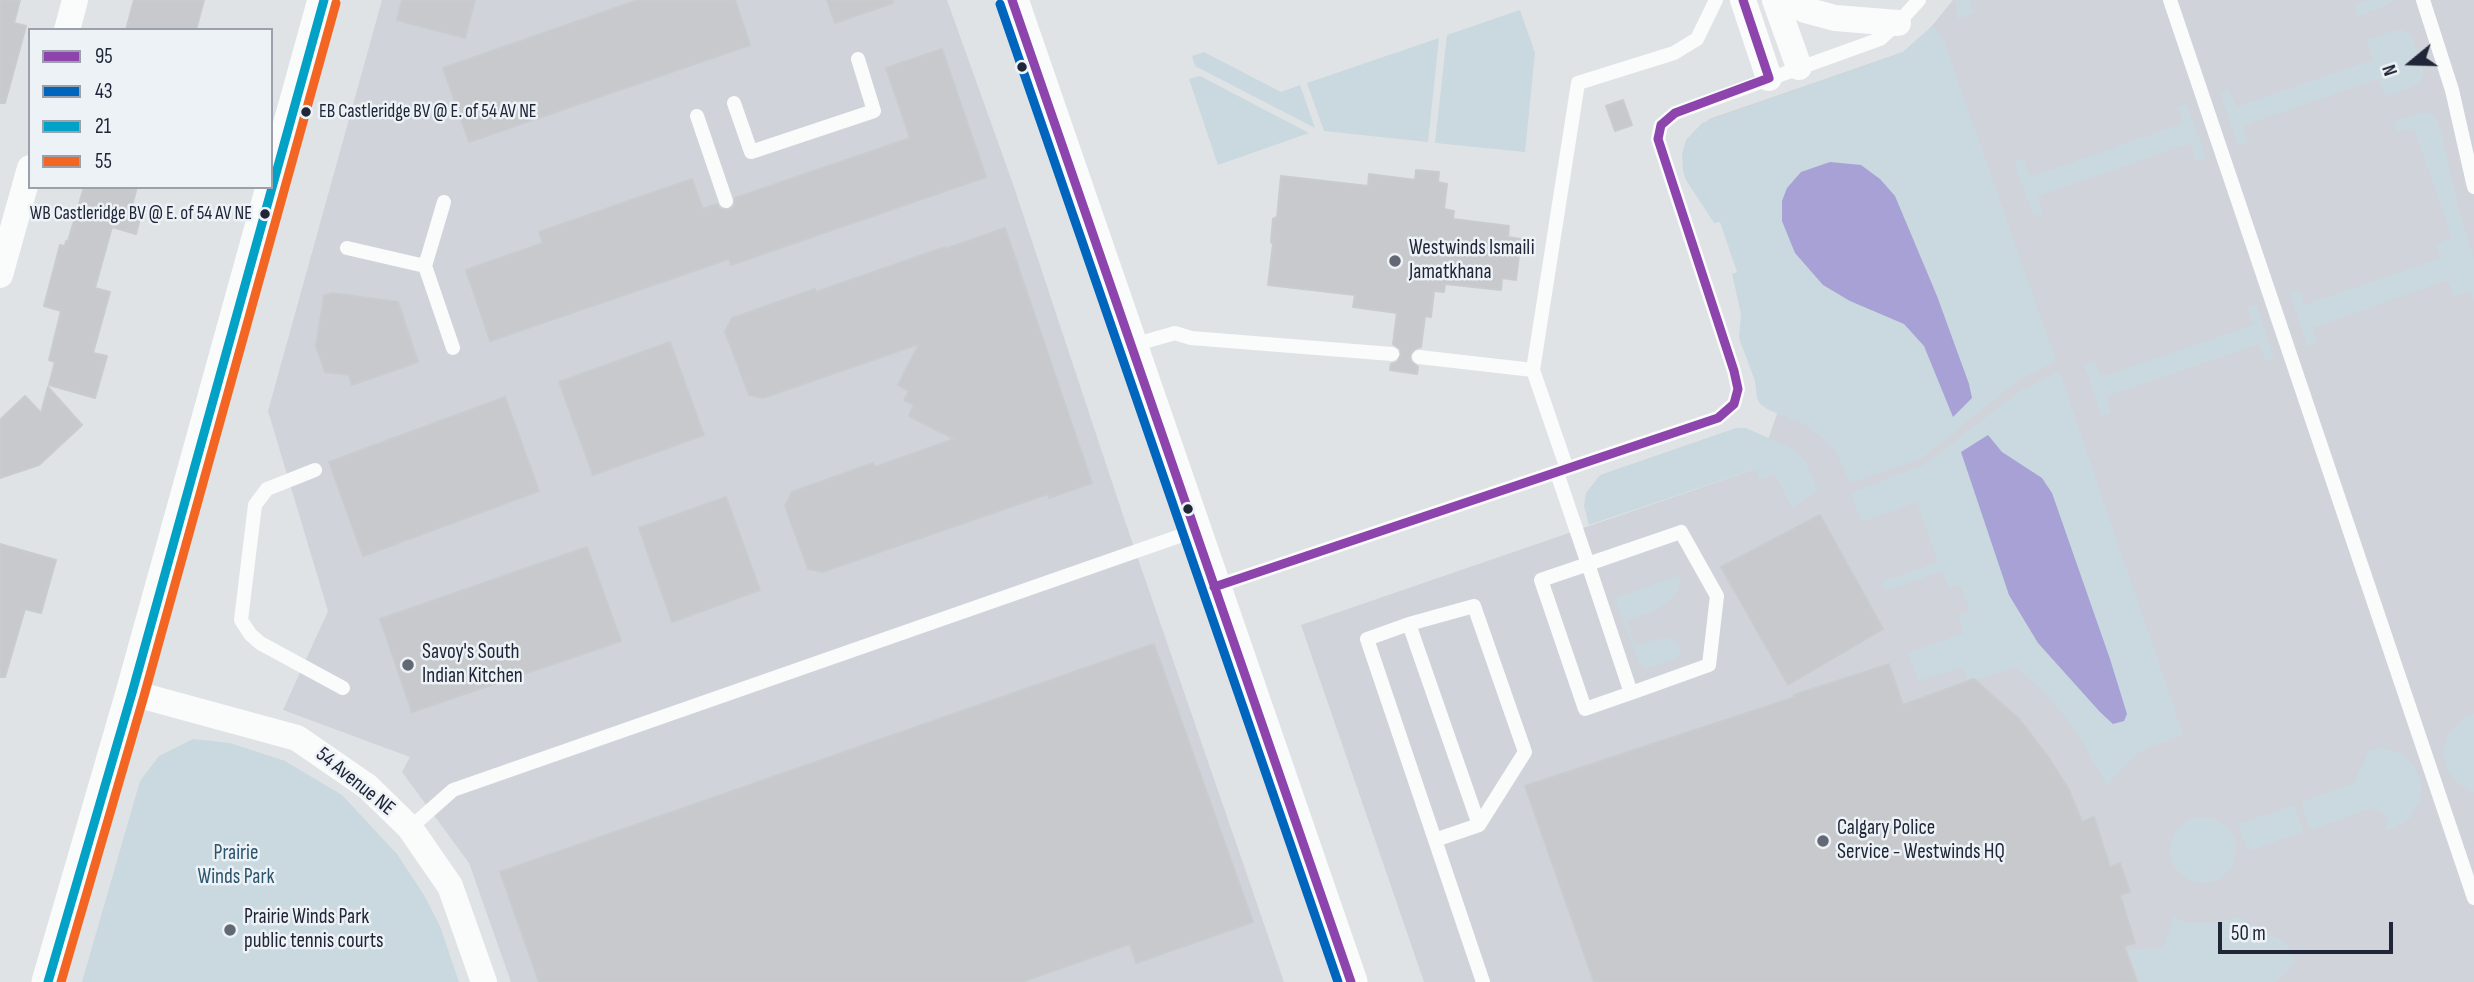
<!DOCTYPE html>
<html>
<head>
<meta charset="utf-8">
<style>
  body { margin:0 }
  #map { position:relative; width:2474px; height:982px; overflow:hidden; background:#e0e3e6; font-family:"Sofia Sans Condensed",sans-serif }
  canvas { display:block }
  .legend { position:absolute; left:28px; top:28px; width:245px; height:161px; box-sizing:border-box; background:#edf2f6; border:2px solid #9ba0aa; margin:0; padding:9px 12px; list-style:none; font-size:21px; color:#202638 }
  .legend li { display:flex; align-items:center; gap:14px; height:35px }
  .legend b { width:35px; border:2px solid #9ba0aa }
  .north { position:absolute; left:2376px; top:28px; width:70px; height:70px; -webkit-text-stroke:5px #edf2f6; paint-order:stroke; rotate:251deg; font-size:19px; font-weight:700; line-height:28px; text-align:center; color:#202638 }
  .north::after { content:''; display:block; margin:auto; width:24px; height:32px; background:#202638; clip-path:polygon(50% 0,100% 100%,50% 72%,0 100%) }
  .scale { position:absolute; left:2218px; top:922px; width:175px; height:32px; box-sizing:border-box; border:4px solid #202638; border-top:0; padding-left:9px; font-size:21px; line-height:24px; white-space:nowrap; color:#202638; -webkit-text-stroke:5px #edf2f6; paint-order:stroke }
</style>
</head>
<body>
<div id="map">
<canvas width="2474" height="982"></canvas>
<ul class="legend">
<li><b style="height:9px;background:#8e44ad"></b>95</li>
<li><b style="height:9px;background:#0065bd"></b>43</li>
<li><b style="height:9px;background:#02a2c6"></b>21</li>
<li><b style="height:9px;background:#f26522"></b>55</li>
</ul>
<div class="north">N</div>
<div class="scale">50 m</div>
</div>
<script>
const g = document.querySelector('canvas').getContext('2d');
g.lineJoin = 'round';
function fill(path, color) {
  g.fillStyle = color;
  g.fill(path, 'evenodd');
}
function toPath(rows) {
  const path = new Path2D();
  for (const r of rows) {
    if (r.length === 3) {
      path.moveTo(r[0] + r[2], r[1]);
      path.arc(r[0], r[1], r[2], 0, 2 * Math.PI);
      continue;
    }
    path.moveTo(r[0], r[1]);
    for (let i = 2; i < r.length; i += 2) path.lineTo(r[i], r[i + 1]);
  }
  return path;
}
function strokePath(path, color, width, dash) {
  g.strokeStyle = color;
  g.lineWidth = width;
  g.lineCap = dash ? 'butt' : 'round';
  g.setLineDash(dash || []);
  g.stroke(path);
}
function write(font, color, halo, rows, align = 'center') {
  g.font = font + ' "Sofia Sans Condensed",sans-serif';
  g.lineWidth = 5;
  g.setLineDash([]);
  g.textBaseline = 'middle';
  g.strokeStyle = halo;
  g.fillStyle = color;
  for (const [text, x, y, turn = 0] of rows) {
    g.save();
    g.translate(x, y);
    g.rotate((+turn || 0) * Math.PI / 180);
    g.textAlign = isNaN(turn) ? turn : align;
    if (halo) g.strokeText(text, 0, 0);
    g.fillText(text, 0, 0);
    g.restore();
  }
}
fill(toPath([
  [382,0,947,0,1013,184,1123,515,1284,982,511,982,469,863,402,772,410,757,283,710,328,611,268,411],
  [1953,0,2474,0,2474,982,1424,982,1301,625,1758,468,1778,411,1703,131,1709,119,1903,52,1931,27]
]), '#d0d4da');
fill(toPath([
  [1955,0,1969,0,1974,13,1958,19],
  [2368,0,2394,0,2384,6,2358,16,2354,5],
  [1520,10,1535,53,1525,152,1435,143,1447,35],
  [1931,27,1937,29,1944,41,2056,361,2018,380,1921,459,1853,482,1849,480,1836,452,1825,440,1805,425,1769,410,1760,404,1757,398,1755,381,1739,338,1741,314,1732,274,1737,272,1720,222,1714,223,1686,180,1683,171,1682,154,1686,140,1702,123,1903,52],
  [2400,29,2411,34,2424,73,2420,81,2415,86,2386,96,2378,79,2242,126,2248,142,2238,145,2220,92,2229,89,2236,107,2373,60,2366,40],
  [1439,38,1428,142,1324,131,1307,83],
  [1204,52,1281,92,1300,85,1315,128,1195,66,1192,56],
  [1200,76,1309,133,1218,165,1189,79],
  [2187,104,2206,158,2196,161,2190,143,2038,196,2043,213,2034,217,2014,162,2024,159,2031,177,2183,123,2178,107],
  [2419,113,2431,114,2437,121,2441,132,2459,212,2474,258,2474,302,2470,291,2454,296,2448,280,2312,328,2317,343,2308,347,2290,293,2299,289,2305,305,2441,258,2436,244,2452,238,2414,128,2397,132,2394,122],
  [2256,305,2274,358,2266,361,2259,344,2106,396,2111,413,2102,416,2084,364,2094,361,2101,377,2253,325,2247,308],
  [2059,371,2183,734,2137,753,2107,785,2076,731,2046,693,2016,667,1978,679,1971,677,1968,680,1962,667,1919,681,1908,653,1964,633,1958,615,1970,611,1960,584,1949,588,1942,571,1886,591,1882,582,1938,562,1917,502,1861,522,1851,493,1924,465,2020,391],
  [1736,428,1746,428,1795,450,1805,461,1818,490,1792,508,1775,474,1759,480,1755,469,1589,525,1584,506,1586,493,1600,475],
  [1677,576,1681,578,1677,590,1669,601,1653,611,1626,620,1635,645,1668,637,1675,641,1680,648,1681,651,1677,658,1647,668,1639,664,1615,598],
  [2474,714,2474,793,2457,783,2447,770,2443,753,2449,733,2465,717],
  [193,739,230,743,285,761,342,795,397,854,424,895,440,926,459,982,82,982,140,781,159,756],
  [2377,748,2386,749,2402,754,2413,765,2419,776,2422,790,2420,799,2410,818,2390,830,2385,828,2388,821,2387,815,2371,808,2310,830,2301,802,2353,784,2369,751],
  [2294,805,2303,832,2248,851,2238,824],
  [2203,850,33],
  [2240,916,2244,923,2281,940,2290,948,2295,962,2275,982,2139,982,2128,950,2164,948,2173,917,2187,923,2218,923]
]), '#c9d9df');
fill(toPath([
  [1830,162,1861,165,1880,179,1895,196,1937,296,1969,384,1972,398,1953,417,1924,346,1904,324,1850,301,1823,285,1795,253,1782,221,1782,201,1787,188,1801,172],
  [1988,435,2002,452,2042,478,2052,493,2110,659,2127,714,2124,721,2113,724,2100,712,2038,643,2009,595,1961,452]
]), '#a8a1d5');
const building = toPath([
  [0,0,20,0,14,23,26,26,5,103,0,103,0,0],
  [134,0,204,0,196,30,126,30,134,0],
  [402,0,475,0,465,38,397,20,402,0],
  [638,0,735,0,750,45,469,142,443,68,638,0],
  [827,0,893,0,893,3,835,23,827,0],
  [942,49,986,177,731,265,729,259,490,341,466,270,543,243,539,232,692,179,703,209,717,204,720,209,728,210,734,207,735,198,910,138,886,68,942,49],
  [1623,100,1632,125,1615,131,1606,106,1623,100],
  [1416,170,1439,172,1438,182,1447,184,1444,209,1454,211,1453,219,1509,226,1508,237,1521,239,1516,280,1502,278,1501,290,1445,284,1444,292,1434,291,1431,317,1425,316,1421,347,1415,349,1410,355,1411,361,1418,367,1417,374,1390,370,1391,364,1397,362,1401,355,1400,349,1393,344,1397,313,1353,307,1355,295,1268,285,1273,244,1271,242,1273,219,1277,217,1281,176,1368,186,1369,174,1415,180,1416,170],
  [84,187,137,187,130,213,141,215,136,234,112,227,95,288,110,292,93,353,107,356,95,398,49,385,55,362,49,360,61,311,44,306,60,245,65,246,66,241,68,241,84,187],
  [1005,228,1092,483,1049,498,1048,494,822,572,808,569,785,506,792,492,873,463,875,467,954,439,909,416,914,405,904,400,909,391,898,385,919,344,763,398,749,395,725,332,732,318,815,289,816,292,945,247,945,249,1005,228],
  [332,293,398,302,418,362,352,385,349,375,325,372,316,346,324,296,332,293],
  [670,342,704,435,593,475,559,382,670,342],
  [48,387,82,425,39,465,0,478,0,420,25,396,41,413,48,387],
  [505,397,539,491,363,556,329,462,505,397],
  [726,497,760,590,672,622,639,528,726,497],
  [1820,515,1883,629,1788,685,1721,567,1820,515],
  [0,544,56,560,41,613,25,609,5,677,0,677,0,544],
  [587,547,621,641,412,712,380,619,587,547],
  [1154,644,1253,922,1136,963,1130,944,1022,982,539,982,500,872,1154,644],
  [1889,664,1903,705,1974,679,2018,718,2027,729,2049,758,2068,788,2082,822,2094,817,2110,867,2120,863,2130,892,2120,895,2135,943,2124,946,2137,982,1594,982,1525,786,1795,697,1794,695,1889,664]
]);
fill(building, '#c7c9cd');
strokePath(building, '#c9cccf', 2);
strokePath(toPath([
  [2170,0,2474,898],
  [2423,0,2452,90,2474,187],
  [734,103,751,152,874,111,858,59],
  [697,116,726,201],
  [444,202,425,266,453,348],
  [347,248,425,266],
  [1130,346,1175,333,1191,338,1392,354],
  [1419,357,1533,370],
  [1567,469,1533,370,1578,83,1674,53,1697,39,1716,0],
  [315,470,267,489,255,505,241,620,250,634,260,643,343,688],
  [1557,473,1588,564,1631,693,1585,709,1541,580,1588,564,1681,532,1717,596,1709,665,1631,693],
  [1214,587,1718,418,1734,404,1738,389,1734,371,1658,139,1661,125,1675,113,1880,39,1898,23,1919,0],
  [1409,624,1479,825,1525,752,1474,606,1409,624,1367,639,1483,982],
  [410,828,453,790,1194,531],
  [1435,840,1479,825]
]), '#fafbfb', 14);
strokePath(toPath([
  [1743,0,1769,78],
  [1775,0,1799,67],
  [1789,0,1805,10,1835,18,1898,23],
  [67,30,75,0],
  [0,275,30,168],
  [132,693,297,738,368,787,410,828,450,886,484,982]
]), '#fafbfb', 26);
strokePath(toPath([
  [1012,0,1351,982],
  [48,982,132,693,324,0]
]), '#fafbfb', 33);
strokePath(toPath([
  [1012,0,1351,982],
  [1214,587,1718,418,1734,404,1738,389,1734,371,1658,139,1661,125,1675,113,1769,78,1743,0]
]), '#8e44ad', 9);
strokePath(toPath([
  [1000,4,1338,982]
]), '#0065bd', 9);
strokePath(toPath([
  [48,982,132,693,324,0]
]), '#02a2c6', 9);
strokePath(toPath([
  [61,982,144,696,336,3]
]), '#f26522', 9);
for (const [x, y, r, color] of [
  [1022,67,6,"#202638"],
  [306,112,6,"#202638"],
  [265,214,6,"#202638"],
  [1395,261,7,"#636875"],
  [1188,509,6,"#202638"],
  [408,665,7,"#636875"],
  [1823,841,7,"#636875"],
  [230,930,7,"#636875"]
]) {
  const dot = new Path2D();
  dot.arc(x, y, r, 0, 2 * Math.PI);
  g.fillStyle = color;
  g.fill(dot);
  strokePath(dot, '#edf2f6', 2.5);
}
write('19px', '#202638', '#edf2f6', [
  ["EB Castleridge BV @ E. of 54 AV NE",319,112],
  ["WB Castleridge BV @ E. of 54 AV NE",252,214,"right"]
], 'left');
write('21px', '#202638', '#edf2f6', [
  ["Westwinds Ismaili",1409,249],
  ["Jamatkhana",1409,273],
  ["Savoy's South",422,653],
  ["Indian Kitchen",422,677],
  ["Calgary Police",1837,829],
  ["Service - Westwinds HQ",1837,853],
  ["Prairie Winds Park",244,918],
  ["public tennis courts",244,942]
], 'left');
write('21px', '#202638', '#edf2f6', [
  ["54 Avenue NE",355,782,39]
]);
write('21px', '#2b546d', '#edf2f6', [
  ["Prairie",236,854],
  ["Winds Park",236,878]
]);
</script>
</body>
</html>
